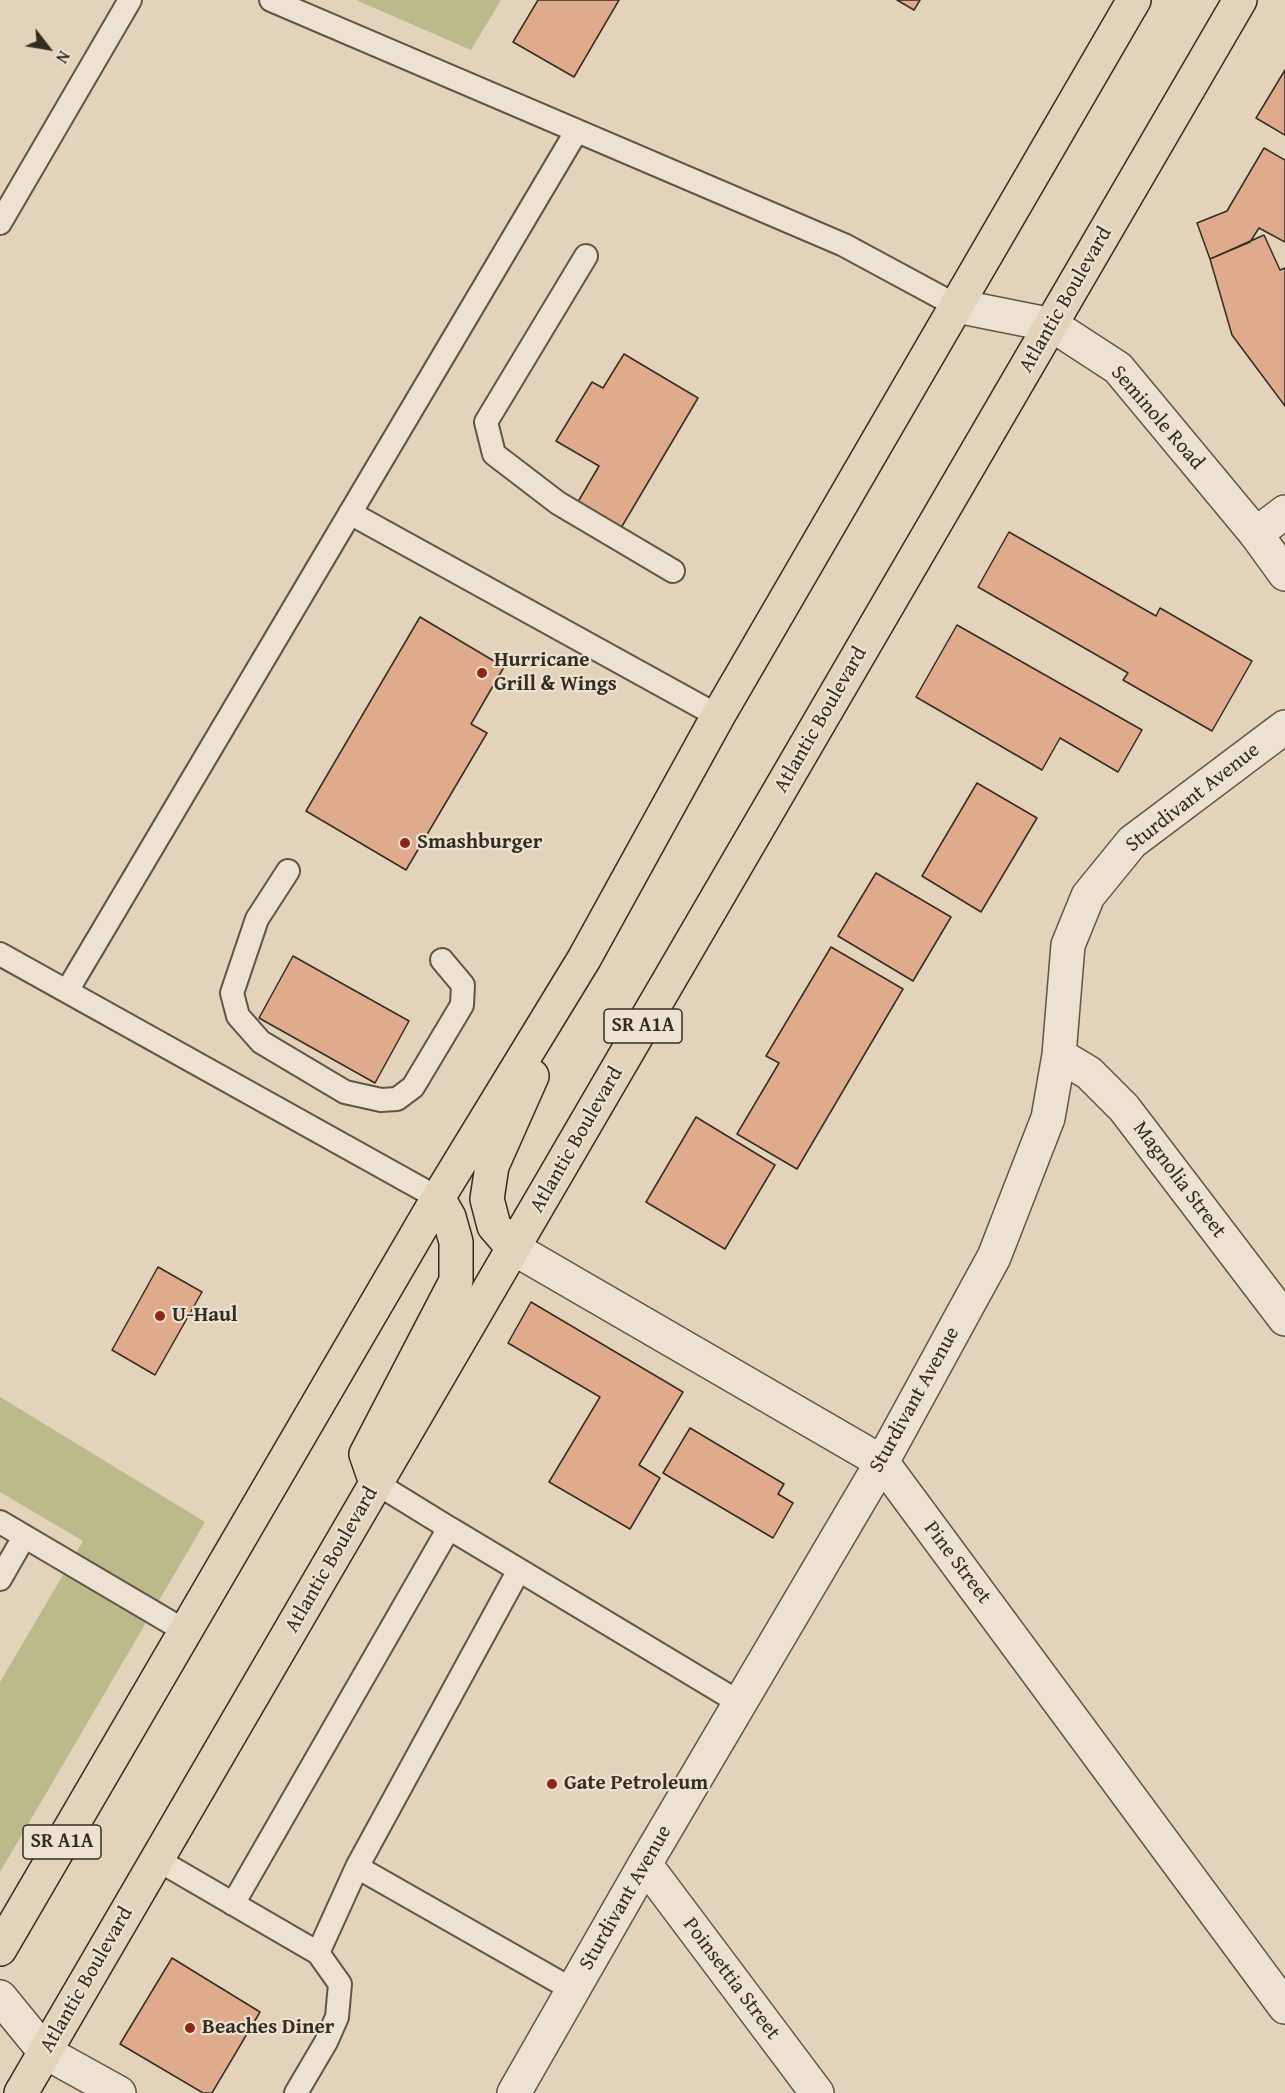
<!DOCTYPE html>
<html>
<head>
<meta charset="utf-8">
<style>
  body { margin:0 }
  #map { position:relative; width:1285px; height:2093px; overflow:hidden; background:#e2d3ba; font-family:"Gentium Book Plus",serif }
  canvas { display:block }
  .north { position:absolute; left:18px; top:18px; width:60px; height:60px; -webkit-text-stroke:4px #ece2d2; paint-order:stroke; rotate:121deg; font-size:16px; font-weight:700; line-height:24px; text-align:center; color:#352c20 }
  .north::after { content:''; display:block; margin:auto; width:21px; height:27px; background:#352c20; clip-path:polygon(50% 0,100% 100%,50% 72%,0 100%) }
</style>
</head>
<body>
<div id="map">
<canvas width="1285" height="2093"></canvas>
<div class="north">N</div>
</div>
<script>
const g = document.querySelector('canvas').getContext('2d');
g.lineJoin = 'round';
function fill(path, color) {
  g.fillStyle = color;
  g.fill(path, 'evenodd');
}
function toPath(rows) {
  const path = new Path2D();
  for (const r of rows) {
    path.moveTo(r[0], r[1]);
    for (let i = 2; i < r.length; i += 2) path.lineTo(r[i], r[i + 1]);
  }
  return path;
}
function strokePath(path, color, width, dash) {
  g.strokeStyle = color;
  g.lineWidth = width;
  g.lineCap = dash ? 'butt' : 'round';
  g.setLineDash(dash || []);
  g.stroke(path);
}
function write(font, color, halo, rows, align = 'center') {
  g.font = font + ' "Gentium Book Plus",serif';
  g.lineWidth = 4.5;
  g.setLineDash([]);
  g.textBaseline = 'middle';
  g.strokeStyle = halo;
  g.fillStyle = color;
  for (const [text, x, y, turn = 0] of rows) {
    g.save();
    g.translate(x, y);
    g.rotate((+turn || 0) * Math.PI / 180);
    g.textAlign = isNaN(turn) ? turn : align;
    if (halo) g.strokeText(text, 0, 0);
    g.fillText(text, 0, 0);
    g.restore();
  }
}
fill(toPath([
  [356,0,501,0,471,50],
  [0,1397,205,1522,0,1872,0,1682,83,1541,0,1492]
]), '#bbba8b');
const building = toPath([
  [538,0,619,0,574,77,513,42,538,0],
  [897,0,920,0,914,10,897,0],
  [1285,70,1285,135,1256,118,1285,70],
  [1264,148,1285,160,1285,242,1259,228,1250,242,1210,259,1197,223,1227,211,1264,148],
  [1264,235,1280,270,1285,268,1285,406,1232,335,1210,259,1264,235],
  [624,354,698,398,618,533,575,507,599,466,556,441,592,382,603,388,624,354],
  [1009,532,1156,616,1160,608,1252,661,1212,731,1123,680,1128,673,978,587,1009,532],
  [420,617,504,667,471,724,487,733,406,870,306,811,420,617],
  [957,625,1142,730,1118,772,1060,738,1042,770,916,697,957,625],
  [977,783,1037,818,981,912,922,876,977,783],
  [876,873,951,917,913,981,838,936,876,873],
  [831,947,903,989,797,1169,737,1134,779,1063,766,1056,831,947],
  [293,956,409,1021,375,1083,259,1018,293,956],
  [696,1117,775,1165,725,1249,646,1202,696,1117],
  [158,1267,202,1292,155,1375,112,1350,158,1267],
  [531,1302,683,1392,639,1465,660,1478,630,1529,549,1482,600,1397,508,1343,531,1302],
  [690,1428,784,1484,778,1494,793,1503,773,1538,663,1473,690,1428],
  [172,1958,260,2012,212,2093,203,2093,120,2044,172,1958]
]);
fill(building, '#e0aa8d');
strokePath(building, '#352c20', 1.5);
const service = toPath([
  [271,0,844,245,957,306],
  [0,223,130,0],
  [586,256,486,422,494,454,558,503,673,571],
  [350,513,718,716],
  [288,871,257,919,232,993,238,1016,261,1042,345,1092,381,1100,397,1099,413,1087,462,1005,463,985,442,960],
  [0,954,438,1198],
  [67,991,576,132],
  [376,1483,449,1528],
  [0,1522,185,1631],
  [519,1570,740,1703],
  [0,1579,24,1537],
  [158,1860,318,1953],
  [357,1867,573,1990],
  [233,1904,449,1528,519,1570,357,1867,318,1953,340,1984,337,2017,326,2042,296,2093]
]);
const minor = toPath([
  [1256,534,1285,512],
  [1059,1055,1089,1073,1124,1108,1285,1319],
  [513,1248,882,1462,1285,2007],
  [645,1864,817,2093],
  [0,1997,45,2052,119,2093],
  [514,2093,645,1864,882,1462,994,1257,1048,1118,1059,1055,1068,945,1088,896,1132,842,1285,727]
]);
const tertiary = toPath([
  [957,306,1052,325,1118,368,1256,534,1285,574]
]);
const trunk = toPath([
  [513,1248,494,1226,487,1199,492,1166,532,1076],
  [376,1483,366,1454,456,1281,456,1242,449,1217,438,1198],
  [0,1949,438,1198,584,959,718,716,1134,0],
  [21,2093,1240,0]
]);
strokePath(service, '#605646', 26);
strokePath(minor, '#605646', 36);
strokePath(tertiary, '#605646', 36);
strokePath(trunk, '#352c20', 36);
strokePath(service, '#ece2d2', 22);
strokePath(minor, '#ece2d2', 33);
strokePath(tertiary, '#ece2d2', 33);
strokePath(trunk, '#e2d3ba', 33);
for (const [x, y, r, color] of [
  [482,673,6,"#8f2418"],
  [405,843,6,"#8f2418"],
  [160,1316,6,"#8f2418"],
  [552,1784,6,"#8f2418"],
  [190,2028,6,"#8f2418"]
]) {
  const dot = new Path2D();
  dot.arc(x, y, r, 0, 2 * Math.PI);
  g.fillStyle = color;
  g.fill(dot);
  strokePath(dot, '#ece2d2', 2);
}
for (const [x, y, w] of [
  [643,1026,78],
  [62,1842,78]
]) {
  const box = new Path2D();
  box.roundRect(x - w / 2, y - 17, w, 34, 4.5);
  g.fillStyle = '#ece2d2';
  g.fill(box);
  strokePath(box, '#352c20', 1.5);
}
write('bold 20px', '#352c20', null, [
  ["SR A1A",643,1026],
  ["SR A1A",62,1842]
]);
write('21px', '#352c20', '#ece2d2', [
  ["Atlantic Boulevard",1066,300,-60],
  ["Seminole Road",1157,418,49],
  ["Atlantic Boulevard",821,720,-60],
  ["Sturdivant Avenue",1193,798,-38],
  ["Atlantic Boulevard",577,1140,-60],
  ["Magnolia Street",1179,1180,53],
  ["Sturdivant Avenue",915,1400,-61],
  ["Atlantic Boulevard",332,1560,-60],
  ["Pine Street",957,1563,53],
  ["Sturdivant Avenue",626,1898,-60],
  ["Poinsettia Street",731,1979,53],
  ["Atlantic Boulevard",87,1980,-60]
]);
write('bold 21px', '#352c20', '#ece2d2', [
  ["Hurricane",494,661],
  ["Grill & Wings",494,685],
  ["Smashburger",417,843],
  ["U-Haul",172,1316],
  ["Gate Petroleum",564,1784],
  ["Beaches Diner",202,2028]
], 'left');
</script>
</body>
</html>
